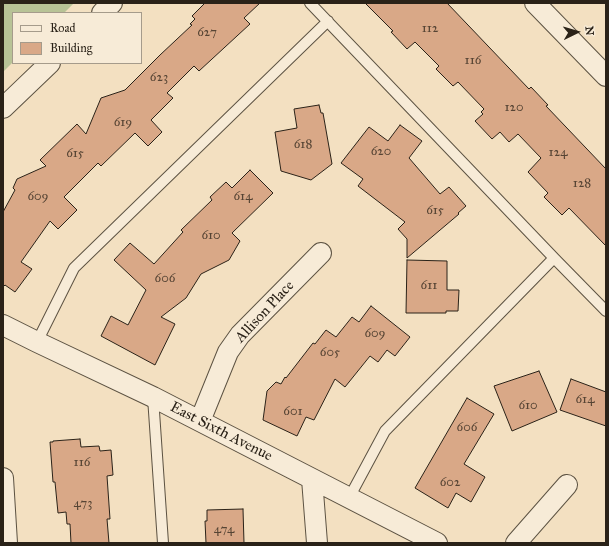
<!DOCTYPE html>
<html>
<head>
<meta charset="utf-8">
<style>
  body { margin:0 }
  #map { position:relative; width:609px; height:546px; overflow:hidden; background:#f3e0c1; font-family:"IM FELL Great Primer",serif }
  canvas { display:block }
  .frame { position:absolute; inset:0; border:4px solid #2a2218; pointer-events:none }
  .legend { position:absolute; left:12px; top:12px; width:130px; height:52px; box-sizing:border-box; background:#f7ebd7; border:1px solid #a59b8b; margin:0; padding:5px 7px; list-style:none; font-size:12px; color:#2a2218 }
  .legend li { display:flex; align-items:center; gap:8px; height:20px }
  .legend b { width:20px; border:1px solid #a59b8b }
  .north { position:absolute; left:557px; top:12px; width:40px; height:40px; -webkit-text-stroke:3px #f7ebd7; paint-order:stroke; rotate:85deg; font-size:11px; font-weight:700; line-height:16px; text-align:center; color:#2a2218 }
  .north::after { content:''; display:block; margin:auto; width:14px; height:18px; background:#2a2218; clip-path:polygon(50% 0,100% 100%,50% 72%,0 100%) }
</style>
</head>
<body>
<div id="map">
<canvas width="609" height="546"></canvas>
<div class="frame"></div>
<ul class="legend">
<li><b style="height:5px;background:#f7ebd7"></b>Road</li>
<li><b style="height:11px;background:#d9a887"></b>Building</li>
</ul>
<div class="north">N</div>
</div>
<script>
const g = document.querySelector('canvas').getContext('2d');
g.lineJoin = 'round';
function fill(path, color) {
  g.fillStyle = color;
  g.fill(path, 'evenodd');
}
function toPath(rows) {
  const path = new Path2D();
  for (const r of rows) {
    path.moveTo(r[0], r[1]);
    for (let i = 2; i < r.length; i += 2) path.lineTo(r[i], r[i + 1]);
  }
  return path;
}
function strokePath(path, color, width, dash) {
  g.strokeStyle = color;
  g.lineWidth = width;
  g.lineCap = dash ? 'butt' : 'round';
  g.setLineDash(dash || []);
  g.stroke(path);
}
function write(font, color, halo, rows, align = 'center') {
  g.font = font + ' "IM FELL Great Primer",serif';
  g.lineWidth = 3.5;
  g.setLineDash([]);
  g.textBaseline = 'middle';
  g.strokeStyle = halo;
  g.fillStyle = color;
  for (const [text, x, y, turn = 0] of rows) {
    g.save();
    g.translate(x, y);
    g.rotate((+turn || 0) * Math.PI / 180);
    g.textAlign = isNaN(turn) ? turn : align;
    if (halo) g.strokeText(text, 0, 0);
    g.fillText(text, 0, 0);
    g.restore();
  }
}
fill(toPath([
  [3,3,74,3,64,13,13,13,13,62,3,72]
]), '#b8c396');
const building = toPath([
  [205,3,260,3,244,18,250,24,199,71,194,66,167,93,173,98,151,120,162,132,148,146,135,133,101,166,98,163,64,197,77,210,58,229,50,221,21,262,32,269,15,292,5,285,3,287,3,212,15,190,13,188,17,179,46,166,40,160,77,124,86,134,101,98,125,90,160,55,192,25,190,24,195,19,192,16,205,3],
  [365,3,447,3,529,89,531,87,548,105,546,106,606,169,606,246,569,208,562,215,544,197,548,193,528,172,541,158,518,134,509,142,500,132,492,139,475,121,483,114,481,112,484,109,458,82,453,86,436,69,439,66,415,42,407,49,391,32,393,31,365,3],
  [319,105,321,113,323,113,332,164,311,180,281,171,275,132,297,128,294,109,319,105],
  [400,125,422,141,409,158,440,194,449,187,466,206,458,213,459,214,407,258,407,239,398,229,405,222,358,186,363,179,341,163,369,127,388,141,400,125],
  [250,170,273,193,232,233,240,241,229,260,201,274,186,298,161,317,175,324,155,365,101,336,111,316,128,325,146,290,114,260,130,243,154,264,183,232,181,230,212,200,210,197,226,182,232,188,250,170],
  [407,260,447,261,447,290,459,290,458,311,446,311,446,313,406,313,407,260],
  [371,306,410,337,395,356,387,350,378,362,370,356,345,387,335,379,314,420,306,417,297,436,263,420,267,391,276,382,281,384,285,377,286,378,313,343,315,344,326,330,336,337,352,317,359,322,371,306],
  [539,371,557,412,512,431,494,386,539,371],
  [571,379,606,392,606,426,560,410,571,379],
  [467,398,494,414,464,464,485,477,471,502,456,493,448,508,415,488,467,398],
  [80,439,81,447,99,446,100,451,111,450,113,475,107,476,110,519,107,519,109,543,71,543,70,524,67,524,66,512,58,513,55,482,53,482,50,442,53,442,53,441,80,439],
  [243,509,244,543,206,543,205,521,207,521,207,510,243,509]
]);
fill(building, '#d9a887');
strokePath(building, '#2a2218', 1);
const lane = toPath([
  [310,3,554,258,385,431,349,498],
  [554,258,606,311],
  [37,342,74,268,328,21],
  [153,397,163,543]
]);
const street = toPath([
  [535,3,606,76],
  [102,13,112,3],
  [3,108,50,63],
  [3,325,37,342,153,397,437,543],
  [200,421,228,352,240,335,321,253],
  [3,478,7,543],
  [312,479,317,543],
  [516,543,567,485]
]);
strokePath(lane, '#5c5242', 12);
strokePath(street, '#5c5242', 22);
strokePath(lane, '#f7ebd7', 10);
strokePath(street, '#f7ebd7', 20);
write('13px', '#564434', null, [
  ["112",430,29],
  ["627",207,33],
  ["116",473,61],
  ["623",159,78],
  ["120",514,108],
  ["619",123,123],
  ["618",303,145],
  ["620",381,152],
  ["124",558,153],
  ["615",75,154],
  ["128",582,184],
  ["609",38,197],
  ["614",243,197],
  ["615",435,211],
  ["610",211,236],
  ["606",165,279],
  ["611",429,286],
  ["609",375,334],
  ["605",330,353],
  ["614",585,400],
  ["610",528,406],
  ["601",293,412],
  ["606",467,428],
  ["116",82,463],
  ["602",450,483],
  ["473",83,504],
  ["474",224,530]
]);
write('15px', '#2a2218', '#f7ebd7', [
  ["Allison Place",265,312,-47],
  ["East Sixth Avenue",221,432,27]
]);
</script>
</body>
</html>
